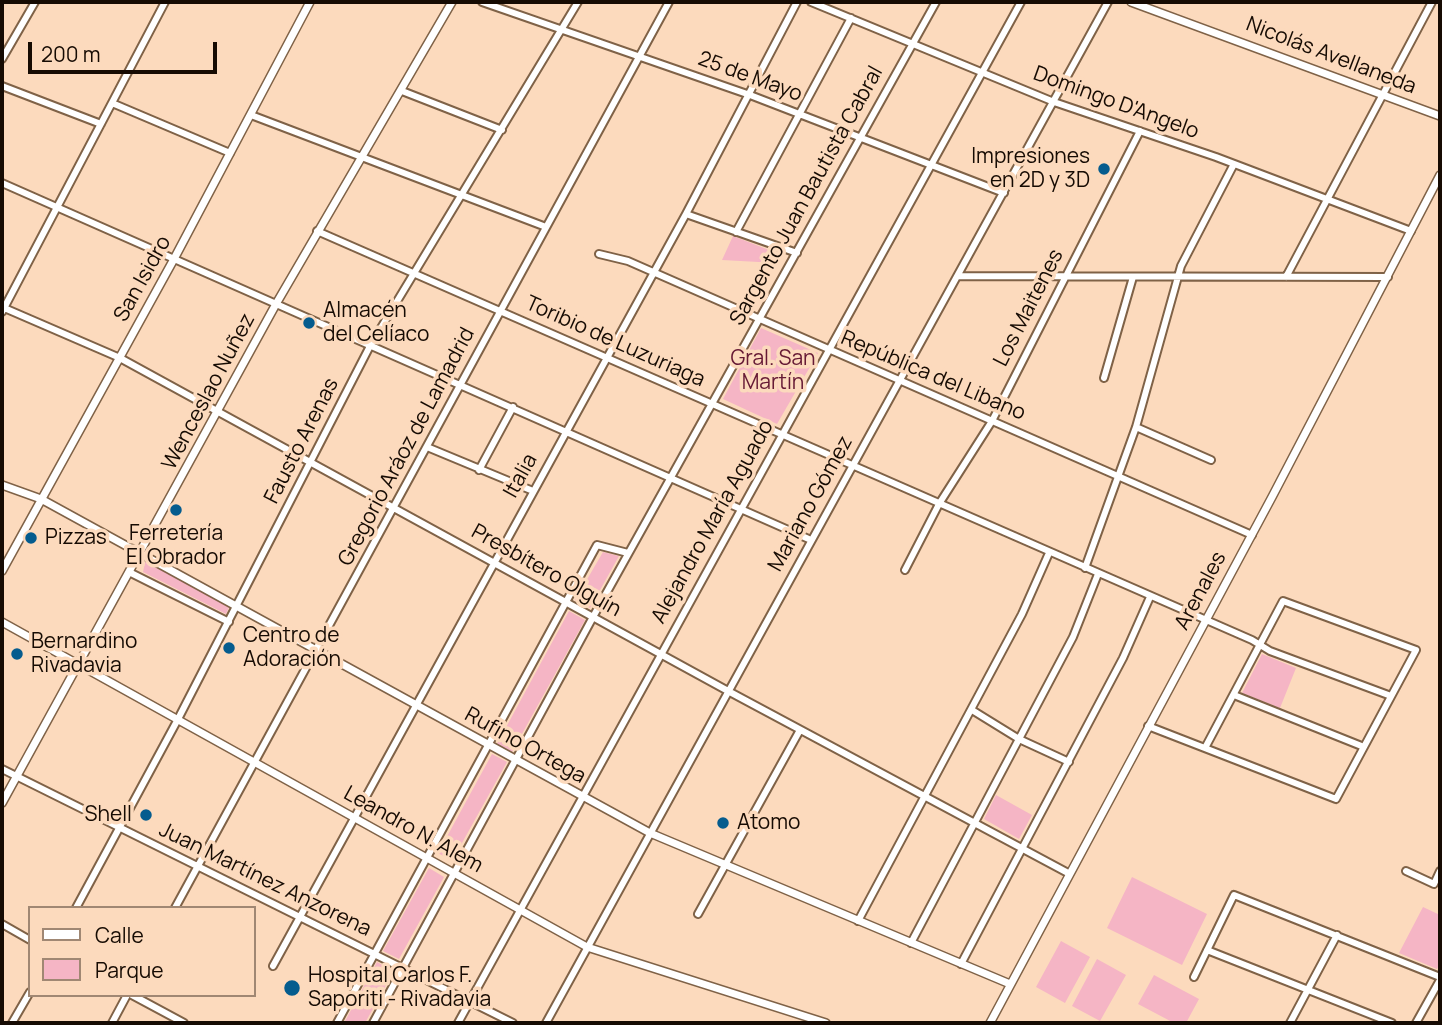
<!DOCTYPE html>
<html>
<head>
<meta charset="utf-8">
<style>
  body { margin:0 }
  #map { position:relative; width:1442px; height:1025px; overflow:hidden; background:#fcdabd; font-family:Manrope,sans-serif }
  canvas { display:block }
  .frame { position:absolute; inset:0; border:4px solid #160b03; pointer-events:none }
  .legend { position:absolute; left:28px; top:906px; width:228px; height:91px; box-sizing:border-box; background:#fcdabd; border:2px solid #a08773; margin:0; padding:9px 12px; list-style:none; font-size:21px; color:#160b03 }
  .legend li { display:flex; align-items:center; gap:14px; height:35px }
  .legend b { width:35px; border:2px solid #a08773 }
  .scale { position:absolute; left:28px; top:42px; width:189px; height:32px; box-sizing:border-box; border:4px solid #160b03; border-top:0; padding-left:9px; font-size:21px; line-height:24px; white-space:nowrap; color:#160b03; -webkit-text-stroke:5px #fcdabd; paint-order:stroke }
</style>
</head>
<body>
<div id="map">
<canvas width="1442" height="1025"></canvas>
<div class="frame"></div>
<ul class="legend">
<li><b style="height:9px;background:#fff"></b>Calle</li>
<li><b style="height:19px;background:#f5b5c5"></b>Parque</li>
</ul>
<div class="scale">200 m</div>
</div>
<script>
const g = document.querySelector('canvas').getContext('2d');
g.lineJoin = 'round';
function fill(path, color) {
  g.fillStyle = color;
  g.fill(path, 'evenodd');
}
function toPath(rows) {
  const path = new Path2D();
  for (const r of rows) {
    path.moveTo(r[0], r[1]);
    for (let i = 2; i < r.length; i += 2) path.lineTo(r[i], r[i + 1]);
  }
  return path;
}
function strokePath(path, color, width, dash) {
  g.strokeStyle = color;
  g.lineWidth = width;
  g.lineCap = dash ? 'butt' : 'round';
  g.setLineDash(dash || []);
  g.stroke(path);
}
function write(font, color, halo, rows, align = 'center') {
  g.font = font + ' Manrope,sans-serif';
  g.lineWidth = 7;
  g.setLineDash([]);
  g.textBaseline = 'middle';
  g.strokeStyle = halo;
  g.fillStyle = color;
  for (const [text, x, y, turn = 0] of rows) {
    g.save();
    g.translate(x, y);
    g.rotate((+turn || 0) * Math.PI / 180);
    g.textAlign = isNaN(turn) ? turn : align;
    if (halo) g.strokeText(text, 0, 0);
    g.fillText(text, 0, 0);
    g.restore();
  }
}
fill(toPath([
  [733,236,782,255,777,263,722,260],
  [761,328,818,353,777,424,723,399],
  [603,552,619,556,590,608,575,600],
  [146,558,230,605,226,614,143,572],
  [569,611,585,620,512,752,497,744],
  [1262,654,1296,668,1280,708,1242,693],
  [492,754,507,762,452,861,438,853],
  [996,795,1032,815,1019,839,984,819],
  [429,868,444,877,399,959,383,951],
  [1132,877,1207,914,1182,965,1107,928],
  [1423,907,1440,915,1440,963,1437,969,1399,953],
  [1061,941,1090,957,1065,1003,1036,987],
  [1097,959,1126,975,1100,1021,1072,1006],
  [377,962,394,971,365,1023,344,1023],
  [1154,975,1199,999,1186,1023,1174,1023,1138,1004]
]), '#f5b5c5');
const minor = toPath([
  [482,2,750,95,1004,193],
  [811,2,1054,102,1216,157,1411,231],
  [2,59,35,2],
  [2,86,101,124],
  [402,91,502,130],
  [112,103,230,153],
  [251,115,546,227],
  [2,183,811,540],
  [686,214,797,253],
  [317,231,1252,640,1270,651,1391,696],
  [736,232,851,18],
  [599,254,628,261,1252,535],
  [958,276,1388,277],
  [1286,277,1432,2],
  [2,307,120,358,728,691,1068,873],
  [2,312,165,2],
  [1104,378,1133,277],
  [1136,427,1211,460],
  [427,447,533,491],
  [479,470,513,407],
  [1085,568,1136,427,1181,266,1234,164],
  [905,570,939,504,992,421,1140,131],
  [131,573,229,622],
  [1234,695,1364,747],
  [972,710,1019,739,1069,762],
  [1148,726,1336,799,1416,650,1283,601,1205,748],
  [2,769,513,1023],
  [1406,871,1434,884,1440,871],
  [76,908,177,721,370,346,578,2],
  [175,908,669,2],
  [698,914,800,730],
  [858,921,1022,614,1049,553],
  [2,924,30,940],
  [911,943,1073,637,1098,574],
  [1207,950,1392,1023],
  [961,964,1123,658,1150,597],
  [273,966,686,214,797,2],
  [1194,977,1234,895,1440,977],
  [132,995,184,1023],
  [12,1023,30,992],
  [112,1023,127,995],
  [337,1023,597,545,628,553],
  [373,1023,593,617,936,2],
  [458,1023,1021,2],
  [546,1023,1108,2],
  [1290,1023,1337,935],
  [1416,1023,1440,980]
]);
const tertiary = toPath([
  [1131,2,1440,116],
  [2,485,41,499,650,833,1010,984],
  [2,571,174,259,310,2],
  [2,622,587,947,826,1023],
  [2,803,276,304,452,2],
  [990,1023,1272,497,1440,175]
]);
strokePath(minor, '#7f6247', 10);
strokePath(tertiary, '#7f6247', 10);
strokePath(minor, '#fff', 6);
strokePath(tertiary, '#fff', 7);
for (const [x, y, r, color] of [
  [1104,169,7,"#055c8e"],
  [309,323,7,"#055c8e"],
  [176,510,7,"#055c8e"],
  [31,538,7,"#055c8e"],
  [229,648,7,"#055c8e"],
  [17,654,7,"#055c8e"],
  [146,815,7,"#055c8e"],
  [723,823,7,"#055c8e"],
  [292,988,9,"#055c8e"]
]) {
  const dot = new Path2D();
  dot.arc(x, y, r, 0, 2 * Math.PI);
  g.fillStyle = color;
  g.fill(dot);
  strokePath(dot, '#fcdabd', 2.5);
}
write('21px', '#160b03', '#fcdabd', [
  ["Nicolás Avellaneda",1331,56,21],
  ["25 de Mayo",750,77,20],
  ["Domingo D'Angelo",1116,103,20],
  ["Sargento Juan Bautista Cabral",807,196,-61],
  ["San Isidro",143,279,-61],
  ["Los Maitenes",1029,308,-63],
  ["Toribio de Luzuriaga",615,342,24],
  ["República del Libano",933,376,23],
  ["Wenceslao Nuñez",209,392,-62],
  ["Fausto Arenas",302,441,-63],
  ["Gregorio Aráoz de Lamadrid",407,447,-62],
  ["Italia",521,476,-61],
  ["Mariano Gómez",811,504,-61],
  ["Alejandro María Aguado",713,522,-61],
  ["Presbítero Olguín",546,571,29],
  ["Arenales",1201,591,-62],
  ["Rufino Ortega",525,746,29],
  ["Leandro N. Alem",413,830,29],
  ["Juan Martínez Anzorena",265,880,26]
]);
write('21px', '#160b03', '#fcdabd', [
  ["Impresiones",1090,157,"right"],
  ["en 2D y 3D",1090,181,"right"],
  ["Almacén",323,311],
  ["del Celíaco",323,335],
  ["Ferretería",176,534,"center"],
  ["El Obrador",176,558,"center"],
  ["Pizzas",45,538],
  ["Centro de",243,636],
  ["Adoración",243,660],
  ["Bernardino",31,642],
  ["Rivadavia",31,666],
  ["Shell",132,815,"right"],
  ["Atomo",737,823],
  ["Hospital Carlos F.",308,976],
  ["Saporiti - Rivadavia",308,1000]
], 'left');
write('21px', '#661a35', '#fcdabd', [
  ["Gral. San",773,359],
  ["Martín",773,383]
]);
</script>
</body>
</html>
